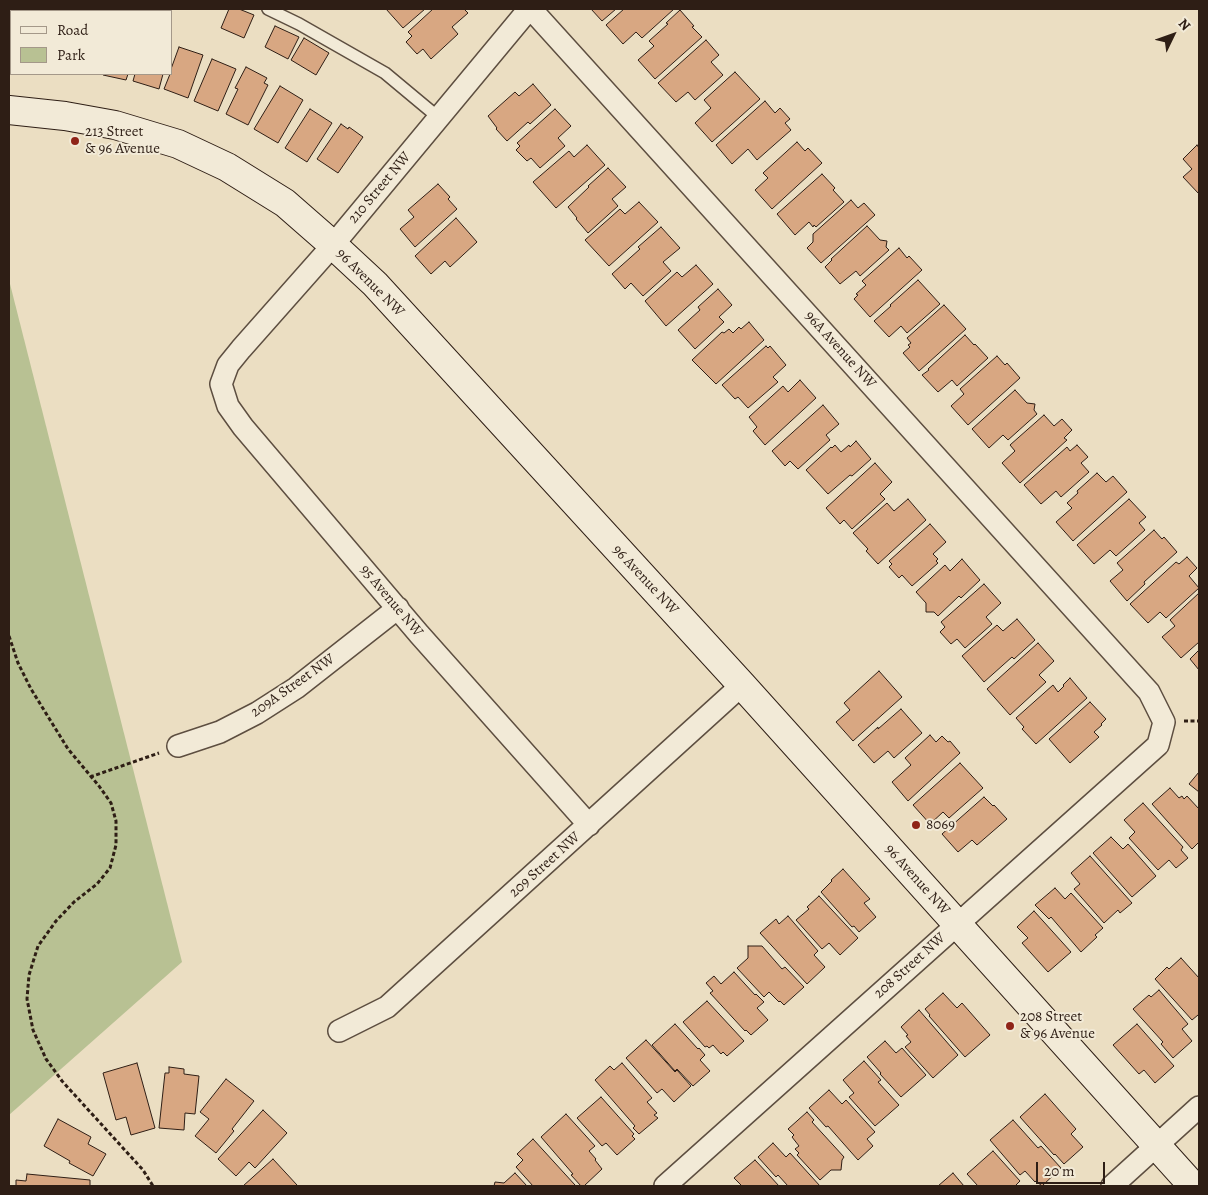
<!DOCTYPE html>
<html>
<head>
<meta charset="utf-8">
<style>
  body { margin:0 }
  #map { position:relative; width:1208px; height:1195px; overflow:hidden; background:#ebdec2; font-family:Alegreya,serif }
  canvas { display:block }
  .frame { position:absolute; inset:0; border:10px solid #2e1e15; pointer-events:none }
  .legend { position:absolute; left:10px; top:10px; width:162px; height:65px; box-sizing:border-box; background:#f2ead7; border:1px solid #a49889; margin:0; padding:6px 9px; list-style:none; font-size:15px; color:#2e1e15 }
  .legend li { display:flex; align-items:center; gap:10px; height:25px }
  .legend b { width:25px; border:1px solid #a49889 }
  .north { position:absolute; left:1148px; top:10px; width:50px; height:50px; -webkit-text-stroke:4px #f2ead7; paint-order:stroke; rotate:48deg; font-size:14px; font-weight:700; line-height:20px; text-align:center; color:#2e1e15 }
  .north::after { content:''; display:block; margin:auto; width:18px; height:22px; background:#2e1e15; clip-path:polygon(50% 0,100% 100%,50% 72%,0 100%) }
  .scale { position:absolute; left:1036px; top:1162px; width:69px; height:22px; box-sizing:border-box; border:2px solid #2e1e15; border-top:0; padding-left:6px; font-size:15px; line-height:18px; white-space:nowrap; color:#2e1e15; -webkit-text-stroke:4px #f2ead7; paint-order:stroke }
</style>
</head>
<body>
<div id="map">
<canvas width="1208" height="1195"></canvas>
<div class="frame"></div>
<ul class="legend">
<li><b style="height:6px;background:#f2ead7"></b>Road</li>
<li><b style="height:14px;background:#b8c193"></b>Park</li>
</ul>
<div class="north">N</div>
<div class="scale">20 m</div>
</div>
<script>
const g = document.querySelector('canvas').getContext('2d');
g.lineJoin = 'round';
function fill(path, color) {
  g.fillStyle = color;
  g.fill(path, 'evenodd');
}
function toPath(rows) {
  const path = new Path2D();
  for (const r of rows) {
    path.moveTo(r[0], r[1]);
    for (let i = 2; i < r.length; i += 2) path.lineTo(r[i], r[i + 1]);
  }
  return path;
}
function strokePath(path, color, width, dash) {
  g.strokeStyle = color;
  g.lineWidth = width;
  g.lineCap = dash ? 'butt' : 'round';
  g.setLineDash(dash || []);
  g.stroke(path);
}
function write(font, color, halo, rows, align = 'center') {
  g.font = font + ' Alegreya,serif';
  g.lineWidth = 4;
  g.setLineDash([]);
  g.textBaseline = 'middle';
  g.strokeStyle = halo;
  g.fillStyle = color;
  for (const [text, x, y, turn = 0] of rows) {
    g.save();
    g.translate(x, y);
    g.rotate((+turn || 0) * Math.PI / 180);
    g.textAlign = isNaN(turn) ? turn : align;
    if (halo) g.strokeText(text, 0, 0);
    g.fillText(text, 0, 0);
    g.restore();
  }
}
fill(toPath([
  [9,280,182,962,9,1115]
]), '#b8c193');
const building = toPath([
  [229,9,239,9,254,15,244,38,221,28,229,9],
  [386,9,425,9,403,28,386,9],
  [433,9,464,9,468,13,452,27,458,34,431,59,423,49,417,54,406,42,412,36,408,32,433,9],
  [591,9,616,9,602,21,591,9],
  [624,9,674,9,642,38,636,32,623,44,606,25,624,9],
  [680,10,694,26,692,27,702,37,655,79,638,60,654,46,649,41,668,24,666,23,680,10],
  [9,23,11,23,11,67,9,67,9,23],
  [275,26,299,37,288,59,265,47,275,26],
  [304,38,329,53,316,75,291,60,304,38],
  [706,40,719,55,711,62,723,75,695,100,688,92,676,102,658,83,706,40],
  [179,47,203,55,188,98,164,89,170,74,171,74,171,69,179,47],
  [212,59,236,69,218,111,194,101,212,59],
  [246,67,267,78,264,83,268,85,248,125,226,114,238,89,235,88,246,67],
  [735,72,760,99,712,142,695,123,711,108,704,100,735,72],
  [103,74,128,74,126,80,103,75,103,74],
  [135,74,163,74,159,89,133,81,135,74],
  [533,84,551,105,530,124,528,122,507,141,496,129,497,128,488,116,515,92,519,96,533,84],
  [280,86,303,100,278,143,254,129,280,86],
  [765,101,775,113,780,108,790,119,785,123,791,130,757,160,748,149,732,164,716,145,765,101],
  [310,109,332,123,307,162,285,148,310,109],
  [555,109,571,126,558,138,565,146,540,168,531,158,527,161,516,150,520,146,517,143,555,109],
  [341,124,348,129,349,127,363,137,338,173,317,159,341,124],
  [797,142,805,151,808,148,822,163,772,209,755,190,768,178,763,173,797,142],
  [587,145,605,165,556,208,533,182,569,151,574,157,587,145],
  [1197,145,1199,148,1199,194,1183,177,1192,169,1183,159,1197,145],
  [608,168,626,187,612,199,618,206,588,233,576,219,577,218,568,207,589,187,588,186,608,168],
  [822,174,835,188,833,190,844,202,816,227,814,225,813,227,809,222,795,235,777,214,822,174],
  [438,184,450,197,448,199,457,209,415,247,400,229,414,217,408,210,438,184],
  [851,200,858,208,864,203,875,215,821,263,807,248,813,242,813,234,851,200],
  [639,202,658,222,609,266,585,240,620,209,625,214,639,202],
  [456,218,477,242,450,267,445,261,431,274,415,256,456,218],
  [867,226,880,240,887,241,886,247,889,250,860,276,856,271,840,284,825,267,832,260,831,259,867,226],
  [661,227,680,248,663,262,671,271,643,296,631,283,625,289,612,274,640,249,638,247,661,227],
  [899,248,907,258,909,256,922,270,870,317,854,299,858,295,856,294,866,285,862,281,899,248],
  [696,265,713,284,666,326,645,301,677,272,682,277,696,265],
  [918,280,940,304,907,333,901,326,889,337,874,321,891,306,890,305,918,280],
  [718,289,732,305,719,317,724,322,695,349,678,330,700,310,698,307,718,289],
  [944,305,966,329,919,371,903,353,910,347,908,345,911,343,907,338,944,305],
  [749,322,764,340,716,384,692,360,722,332,724,333,729,329,733,333,739,327,741,329,749,322],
  [965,335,974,345,975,344,988,358,957,386,952,380,938,392,922,375,929,370,928,369,965,335],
  [766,346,768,348,770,346,786,365,773,377,778,382,748,408,738,397,735,399,722,385,766,346],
  [997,356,1005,365,1007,363,1020,378,968,425,951,406,964,394,960,389,997,356],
  [800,380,816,398,765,445,753,431,757,427,749,417,783,386,788,392,800,380],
  [1015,390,1027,403,1035,404,1034,410,1037,414,1008,440,1003,435,989,448,972,429,1015,390],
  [823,405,839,424,826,435,830,440,798,469,790,461,785,466,772,451,823,405],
  [1044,415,1054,426,1062,419,1072,430,1064,438,1067,440,1020,483,1002,463,1015,451,1010,445,1044,415],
  [856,441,871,459,852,476,850,475,828,494,806,470,831,447,832,448,835,445,841,452,849,445,850,447,856,441],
  [1077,445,1088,457,1081,463,1089,472,1061,497,1056,491,1041,504,1024,485,1067,447,1070,451,1077,445],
  [875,463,892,482,880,494,885,499,852,529,844,520,840,524,826,508,875,463],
  [1097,473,1106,482,1113,476,1127,492,1073,541,1056,522,1072,508,1067,503,1078,493,1077,491,1097,473],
  [908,499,926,520,878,564,866,551,868,549,853,533,887,503,894,511,908,499],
  [1129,499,1146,517,1139,523,1145,530,1116,556,1110,550,1094,564,1077,545,1129,499],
  [930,524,946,542,933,554,938,559,936,561,938,563,912,586,902,575,899,578,889,567,892,564,889,561,930,524],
  [1154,530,1162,539,1164,537,1177,552,1144,582,1145,584,1127,601,1110,581,1123,570,1117,563,1154,530],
  [1187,557,1197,568,1189,576,1199,588,1166,618,1160,612,1148,623,1130,604,1176,562,1179,564,1187,557],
  [962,559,980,580,961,598,959,596,938,616,934,612,926,612,926,603,916,592,945,565,950,571,962,559],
  [984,584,1001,603,986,617,992,624,965,648,957,639,951,644,940,632,945,627,941,622,984,584],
  [1199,593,1199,642,1181,658,1162,637,1175,626,1170,620,1199,593],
  [1017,619,1035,640,1014,659,1012,657,984,682,962,656,997,625,1003,631,1017,619],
  [1038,643,1054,661,1039,675,1046,682,1010,715,987,689,1038,643],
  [1199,650,1199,670,1190,659,1199,650],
  [879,671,902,697,853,741,836,722,850,710,844,703,879,671],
  [1070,678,1087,698,1036,744,1022,729,1024,727,1016,718,1053,685,1058,692,1064,686,1063,685,1070,678],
  [1090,702,1106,719,1101,724,1102,725,1094,732,1099,737,1070,763,1049,739,1090,702],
  [901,709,922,733,894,758,888,751,874,763,858,745,878,727,878,729,901,709],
  [930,735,936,742,942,736,948,742,950,741,960,753,908,801,892,782,911,765,905,758,930,735],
  [960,763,983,788,949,818,943,812,930,824,913,805,960,763],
  [1199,772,1199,792,1189,784,1199,772],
  [1170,788,1179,798,1182,796,1184,799,1187,796,1199,809,1199,842,1192,849,1152,804,1170,788],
  [984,797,993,806,994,805,1007,819,977,845,972,840,958,852,942,834,984,797],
  [1143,803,1183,847,1181,850,1188,858,1176,868,1169,860,1158,870,1129,838,1135,832,1124,820,1143,803],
  [1111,837,1123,849,1128,844,1156,876,1132,897,1093,853,1111,837],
  [1090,856,1132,903,1120,913,1118,910,1104,923,1074,889,1080,884,1071,873,1090,856],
  [843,869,870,899,864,903,876,917,859,932,854,926,852,927,821,892,832,881,831,880,843,869],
  [1055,888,1065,899,1071,893,1103,928,1095,935,1097,937,1081,952,1051,917,1049,919,1035,905,1055,888],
  [819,896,858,938,840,955,829,943,822,949,796,920,809,909,807,907,819,896],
  [1034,911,1071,952,1048,972,1022,943,1028,938,1017,927,1034,911],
  [788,916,818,951,814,955,825,967,807,984,760,933,776,919,779,924,788,916],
  [748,946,762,946,782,969,785,967,804,987,784,1005,780,1001,779,1002,769,992,764,997,737,968,748,958,748,946],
  [1181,958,1199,978,1199,1016,1198,1015,1192,1020,1155,979,1167,967,1169,969,1181,958],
  [734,972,755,995,756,994,764,1002,757,1008,768,1020,751,1035,746,1030,745,1031,710,993,713,991,706,983,714,976,721,984,734,972],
  [1159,990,1188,1024,1182,1029,1192,1041,1173,1058,1161,1044,1163,1042,1133,1009,1149,995,1151,997,1159,990],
  [943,993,957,1008,962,1003,990,1035,965,1057,929,1016,930,1015,925,1009,943,993],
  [707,1001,744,1041,727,1056,723,1052,721,1054,713,1045,709,1048,707,1046,705,1047,683,1022,707,1001],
  [919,1010,958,1055,933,1078,905,1047,911,1042,906,1036,908,1035,901,1027,919,1010],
  [675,1024,698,1049,699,1048,705,1055,700,1060,710,1071,693,1086,677,1069,675,1071,652,1045,675,1024],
  [1137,1024,1174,1066,1155,1083,1144,1070,1139,1074,1113,1045,1137,1024],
  [646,1040,675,1072,677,1070,691,1086,674,1102,662,1089,657,1093,626,1058,646,1040],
  [885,1041,896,1053,902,1048,926,1075,901,1097,880,1074,881,1073,867,1057,885,1041],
  [864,1061,881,1080,878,1082,899,1105,875,1126,849,1097,854,1093,843,1080,864,1061],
  [137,1063,155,1128,131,1135,126,1117,116,1120,103,1073,137,1063],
  [622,1063,652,1098,647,1102,657,1113,654,1115,658,1118,639,1134,633,1128,635,1126,595,1080,610,1066,614,1070,622,1063],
  [169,1067,184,1069,184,1074,199,1076,195,1114,185,1113,184,1130,159,1128,165,1073,169,1073,169,1067],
  [226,1079,254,1101,232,1129,234,1131,216,1153,195,1136,209,1119,200,1112,226,1079],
  [829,1090,842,1104,846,1100,875,1132,867,1139,873,1146,858,1160,828,1126,826,1127,809,1108,829,1090],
  [1045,1094,1076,1129,1071,1134,1083,1147,1064,1164,1055,1154,1054,1155,1020,1117,1045,1094],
  [601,1097,634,1134,632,1136,635,1139,617,1155,606,1143,602,1146,577,1118,601,1097],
  [263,1110,287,1133,255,1168,249,1162,236,1176,218,1159,263,1110],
  [807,1112,814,1120,812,1122,844,1157,842,1160,841,1170,831,1170,820,1180,797,1155,799,1153,795,1149,799,1146,792,1137,794,1135,788,1129,807,1112],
  [566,1114,595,1146,589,1151,596,1159,595,1160,602,1169,584,1186,581,1186,571,1175,573,1174,541,1137,566,1114],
  [58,1119,91,1137,88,1144,106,1154,93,1176,69,1163,70,1161,44,1146,58,1119],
  [1013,1120,1038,1148,1041,1146,1061,1168,1042,1186,1036,1181,1035,1182,1025,1171,1020,1175,990,1140,1013,1120],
  [533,1139,575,1185,574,1186,533,1186,516,1167,523,1160,517,1154,533,1139],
  [773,1143,786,1157,790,1153,820,1186,788,1186,778,1175,776,1177,758,1157,773,1143],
  [993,1151,1020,1181,1015,1186,978,1186,967,1174,993,1151],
  [273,1159,297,1185,296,1186,243,1186,273,1159],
  [755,1160,769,1175,779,1186,742,1186,734,1178,755,1160],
  [515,1173,527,1186,494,1186,495,1182,504,1183,515,1173],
  [953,1173,964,1186,938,1186,953,1173],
  [27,1174,90,1180,90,1186,16,1186,16,1180,26,1181,27,1174]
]);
fill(building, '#d8a782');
strokePath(building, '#2e1e15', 1);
const lane = toPath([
  [268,9,299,24,385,73,439,118]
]);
const street = toPath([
  [529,9,333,245,241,349,228,365,221,384,228,406,243,427,419,634,589,825],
  [531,9,1149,692,1164,722,1158,745,665,1186],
  [178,746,220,732,257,713,296,688,398,608],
  [339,1031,387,1007,742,685],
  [1112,1186,1199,1107]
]);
const secondary = toPath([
  [9,110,65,116,115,125,178,144,227,167,285,203,333,245,375,284,742,685,1193,1186]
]);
strokePath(lane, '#5d4e40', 14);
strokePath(street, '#5d4e40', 24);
strokePath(secondary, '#2e1e15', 30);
strokePath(toPath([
  [9,636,18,663,31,689,68,749,99,786,111,803,116,821,116,845,110,868,97,884,74,902,56,921,38,946,29,975,27,999,33,1030,46,1059,62,1081,143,1170,153,1186],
  [1184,721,1199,721],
  [90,777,159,753]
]), '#2e1e15', 3, [4, 2.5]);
strokePath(lane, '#f2ead7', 11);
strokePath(street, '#f2ead7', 21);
strokePath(secondary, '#f2ead7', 28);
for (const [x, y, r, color] of [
  [75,141,5,"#8f2418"],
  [916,825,5,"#8f2418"],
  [1010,1026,5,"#8f2418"]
]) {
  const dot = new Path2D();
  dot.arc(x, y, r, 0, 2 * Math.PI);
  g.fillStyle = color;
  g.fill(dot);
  strokePath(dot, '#f2ead7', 2);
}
write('15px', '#2e1e15', '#f2ead7', [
  ["213 Street",85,132],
  ["& 96 Avenue",85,149],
  ["8069",926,825],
  ["208 Street",1020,1017],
  ["& 96 Avenue",1020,1034]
], 'left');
write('15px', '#2e1e15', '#f2ead7', [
  ["210 Street NW",380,188,-50],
  ["96 Avenue NW",370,283,45],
  ["96A Avenue NW",840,350,48],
  ["96 Avenue NW",645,580,47],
  ["95 Avenue NW",391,601,50],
  ["209A Street NW",293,686,-35],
  ["209 Street NW",545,865,-42],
  ["96 Avenue NW",917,880,48],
  ["208 Street NW",910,966,-42]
]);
</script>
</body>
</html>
